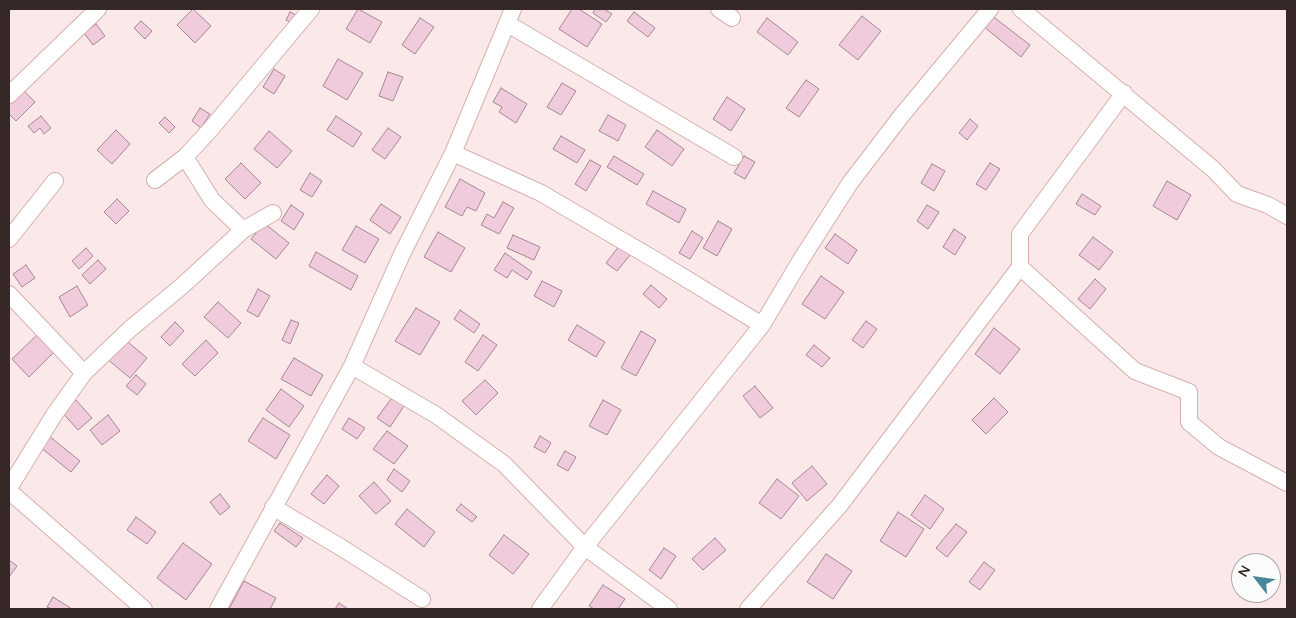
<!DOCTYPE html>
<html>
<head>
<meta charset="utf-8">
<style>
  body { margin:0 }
  #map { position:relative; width:1296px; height:618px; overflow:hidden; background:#fae9e8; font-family:Quicksand,sans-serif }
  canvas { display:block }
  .frame { position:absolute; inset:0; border:10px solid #362826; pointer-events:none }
  .north { position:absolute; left:1231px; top:553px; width:50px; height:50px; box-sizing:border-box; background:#fbfbfb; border:1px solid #aca7a6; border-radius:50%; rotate:300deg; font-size:14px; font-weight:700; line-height:20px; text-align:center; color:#362826 }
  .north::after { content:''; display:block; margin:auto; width:18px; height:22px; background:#46879a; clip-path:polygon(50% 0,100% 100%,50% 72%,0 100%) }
</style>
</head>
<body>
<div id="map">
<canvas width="1296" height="618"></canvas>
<div class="frame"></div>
<div class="north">N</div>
</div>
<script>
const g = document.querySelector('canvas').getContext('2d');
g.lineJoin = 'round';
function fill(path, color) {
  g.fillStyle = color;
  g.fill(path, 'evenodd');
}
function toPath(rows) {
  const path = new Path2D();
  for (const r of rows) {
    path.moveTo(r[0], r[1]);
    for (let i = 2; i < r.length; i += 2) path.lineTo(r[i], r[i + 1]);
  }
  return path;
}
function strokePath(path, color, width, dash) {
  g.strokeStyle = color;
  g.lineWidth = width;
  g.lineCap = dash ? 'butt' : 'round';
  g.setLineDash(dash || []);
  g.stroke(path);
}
const building = toPath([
  [193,9,211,26,195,43,177,25,193,9],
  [358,9,382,22,370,43,346,29,358,9],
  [572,9,579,9,602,24,587,47,559,29,572,9],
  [595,9,604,9,612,14,606,22,593,13,595,9],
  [290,12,298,16,293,24,286,20,290,12],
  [634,12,655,28,648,37,627,21,634,12],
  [991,15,1030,45,1021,57,983,26,991,15],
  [862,16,881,31,858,60,839,45,862,16],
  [420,18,434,27,415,54,402,45,420,18],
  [767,18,798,42,788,55,757,32,767,18],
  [141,21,152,31,145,39,134,28,141,21],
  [96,24,105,36,93,45,84,33,96,24],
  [338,59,363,73,347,100,323,86,338,59],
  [274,69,285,76,274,94,263,87,274,69],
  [388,72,403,77,393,101,379,96,388,72],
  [806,80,819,89,799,117,786,108,806,80],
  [562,83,576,91,561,115,547,107,562,83],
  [20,87,35,102,16,121,9,114,9,98,20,87],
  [501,88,527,104,516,123,499,112,502,107,493,102,501,88],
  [727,97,745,109,731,131,713,119,727,97],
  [200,108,210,114,201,128,192,121,200,108],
  [608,115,626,125,618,141,599,131,608,115],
  [41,116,51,128,44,134,40,128,34,133,28,126,41,116],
  [336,116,362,133,353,147,327,130,336,116],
  [165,117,175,127,169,133,159,123,165,117],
  [970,119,978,126,967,140,959,133,970,119],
  [388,128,401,137,385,159,372,150,388,128],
  [116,130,130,144,112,164,97,150,116,130],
  [657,130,684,149,672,166,645,147,657,130],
  [269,131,292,151,277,168,254,149,269,131],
  [561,136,585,150,577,163,553,149,561,136],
  [614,156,644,174,637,185,607,167,614,156],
  [744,156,755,162,745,179,734,173,744,156],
  [590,160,601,166,586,191,575,184,590,160],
  [241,163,261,183,245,199,225,179,241,163],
  [990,163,1000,169,986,190,976,184,990,163],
  [932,164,945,171,934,191,921,183,932,164],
  [310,173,322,181,312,197,300,190,310,173],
  [460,179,485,193,476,211,467,207,462,216,445,207,460,179],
  [1167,181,1191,195,1177,220,1153,206,1167,181],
  [653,191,686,209,679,223,646,204,653,191],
  [1082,194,1101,206,1095,215,1076,204,1082,194],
  [117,199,129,211,116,224,104,212,117,199],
  [503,202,514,208,499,234,481,225,487,214,494,218,503,202],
  [381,204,401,217,390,234,370,220,381,204],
  [291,205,304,214,294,230,281,221,291,205],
  [927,205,939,212,928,229,917,221,927,205],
  [718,221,732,229,717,256,703,248,718,221],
  [264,223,289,243,276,259,251,239,264,223],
  [356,226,379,239,365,263,342,250,356,226],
  [954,229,966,237,955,255,943,247,954,229],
  [692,231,703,238,690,259,679,253,692,231],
  [438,232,465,248,451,272,424,257,438,232],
  [835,234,857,250,848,264,825,248,835,234],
  [513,235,540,247,534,260,507,248,513,235],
  [1093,237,1113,252,1099,270,1079,255,1093,237],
  [620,245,631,254,617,271,606,263,620,245],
  [86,248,93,256,79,269,72,261,86,248],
  [316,252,358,276,351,290,309,266,316,252],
  [505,253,532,272,527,280,512,270,507,278,494,270,505,253],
  [98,260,106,269,90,284,82,275,98,260],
  [26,265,35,278,22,287,13,274,26,265],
  [821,276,844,292,825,319,802,304,821,276],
  [1095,279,1106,289,1090,309,1078,299,1095,279],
  [542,281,562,291,554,307,534,296,542,281],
  [651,285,667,299,659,308,643,294,651,285],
  [77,286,88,305,70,317,59,297,77,286],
  [258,289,270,296,258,317,247,311,258,289],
  [218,302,241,323,228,338,204,317,218,302],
  [416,308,440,322,420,355,395,341,416,308],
  [460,310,480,324,474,333,454,319,460,310],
  [291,320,299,323,290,344,282,340,291,320],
  [866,321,877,329,863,348,852,340,866,321],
  [175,322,184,331,170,346,161,337,175,322],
  [577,325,605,342,596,357,568,340,577,325],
  [994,328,1020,349,1000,374,975,354,994,328],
  [641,331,656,340,636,376,621,368,641,331],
  [38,334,55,351,29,377,12,359,38,334],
  [483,335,497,345,478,371,465,362,483,335],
  [123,338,147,358,130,378,106,358,123,338],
  [206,340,218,353,195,376,182,364,206,340],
  [814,345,830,358,822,367,806,355,814,345],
  [294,358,323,375,311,396,281,379,294,358],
  [136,375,146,384,137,395,126,386,136,375],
  [485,380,498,393,476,415,462,401,485,380],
  [755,386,773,408,760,418,743,396,755,386],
  [281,389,304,406,289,427,266,410,281,389],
  [394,395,406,403,390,427,377,418,394,395],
  [994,398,1008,412,986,434,972,420,994,398],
  [75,399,92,418,78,430,61,411,75,399],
  [603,400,621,410,607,435,589,426,603,400],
  [108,415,120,431,102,445,90,430,108,415],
  [263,418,290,435,276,459,248,441,263,418],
  [349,418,365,428,357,439,342,429,349,418],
  [387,431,408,446,394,464,373,449,387,431],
  [49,436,80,461,71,472,40,447,49,436],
  [540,436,551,443,545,453,534,447,540,436],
  [565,451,576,457,568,471,557,465,565,451],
  [812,466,827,484,807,501,792,483,812,466],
  [394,469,410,481,402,492,387,480,394,469],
  [327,475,339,486,324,504,311,494,327,475],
  [777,479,799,496,781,519,759,503,777,479],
  [374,482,391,501,376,514,359,496,374,482],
  [220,494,230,507,220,515,210,502,220,494],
  [925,495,944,509,930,529,911,515,925,495],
  [461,504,477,517,472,522,456,510,461,504],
  [407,509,435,532,424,547,395,524,407,509],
  [898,512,924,529,906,557,880,541,898,512],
  [136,517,156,532,147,544,127,530,136,517],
  [280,523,303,538,296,547,274,531,280,523],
  [956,524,967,532,947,557,936,548,956,524],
  [504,535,529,554,513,574,489,555,504,535],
  [715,538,726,550,703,570,692,559,715,538],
  [183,543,212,564,186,600,157,578,183,543],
  [664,548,676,556,661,579,649,570,664,548],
  [826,554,852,571,833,599,807,582,826,554],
  [9,560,17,566,9,577,9,560],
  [984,562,995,570,980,590,969,582,984,562],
  [244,581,276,598,270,609,229,609,244,581],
  [603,585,625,599,618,609,594,609,589,606,603,585],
  [53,597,72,609,52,609,47,607,53,597],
  [339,603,348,609,335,609,339,603]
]);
fill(building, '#efcbdb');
strokePath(building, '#a68694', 1);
const street = toPath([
  [719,9,732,18],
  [1021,9,1213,169,1237,194,1268,205,1287,216],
  [508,24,734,157],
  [9,95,98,9],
  [453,153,541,193,657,261,762,325],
  [185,157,212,200,243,230],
  [155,180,185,157,210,130,311,9],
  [9,239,55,181],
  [1020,267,1135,371,1189,392,1189,422,1219,447,1287,483],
  [9,294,84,373],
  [352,366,436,415,504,464,585,547,669,609],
  [9,488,54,415,84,373,130,329,182,286,243,230,273,213],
  [9,491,144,609],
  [273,507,342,548,422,599],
  [218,609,352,366,402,254,453,153,513,9],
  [540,609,585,547,762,325,802,258,850,183,902,115,990,9],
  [748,609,840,505,1020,267,1020,234,1124,93]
]);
strokePath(street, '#d6b0ad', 18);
strokePath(street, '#fff', 16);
</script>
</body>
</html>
